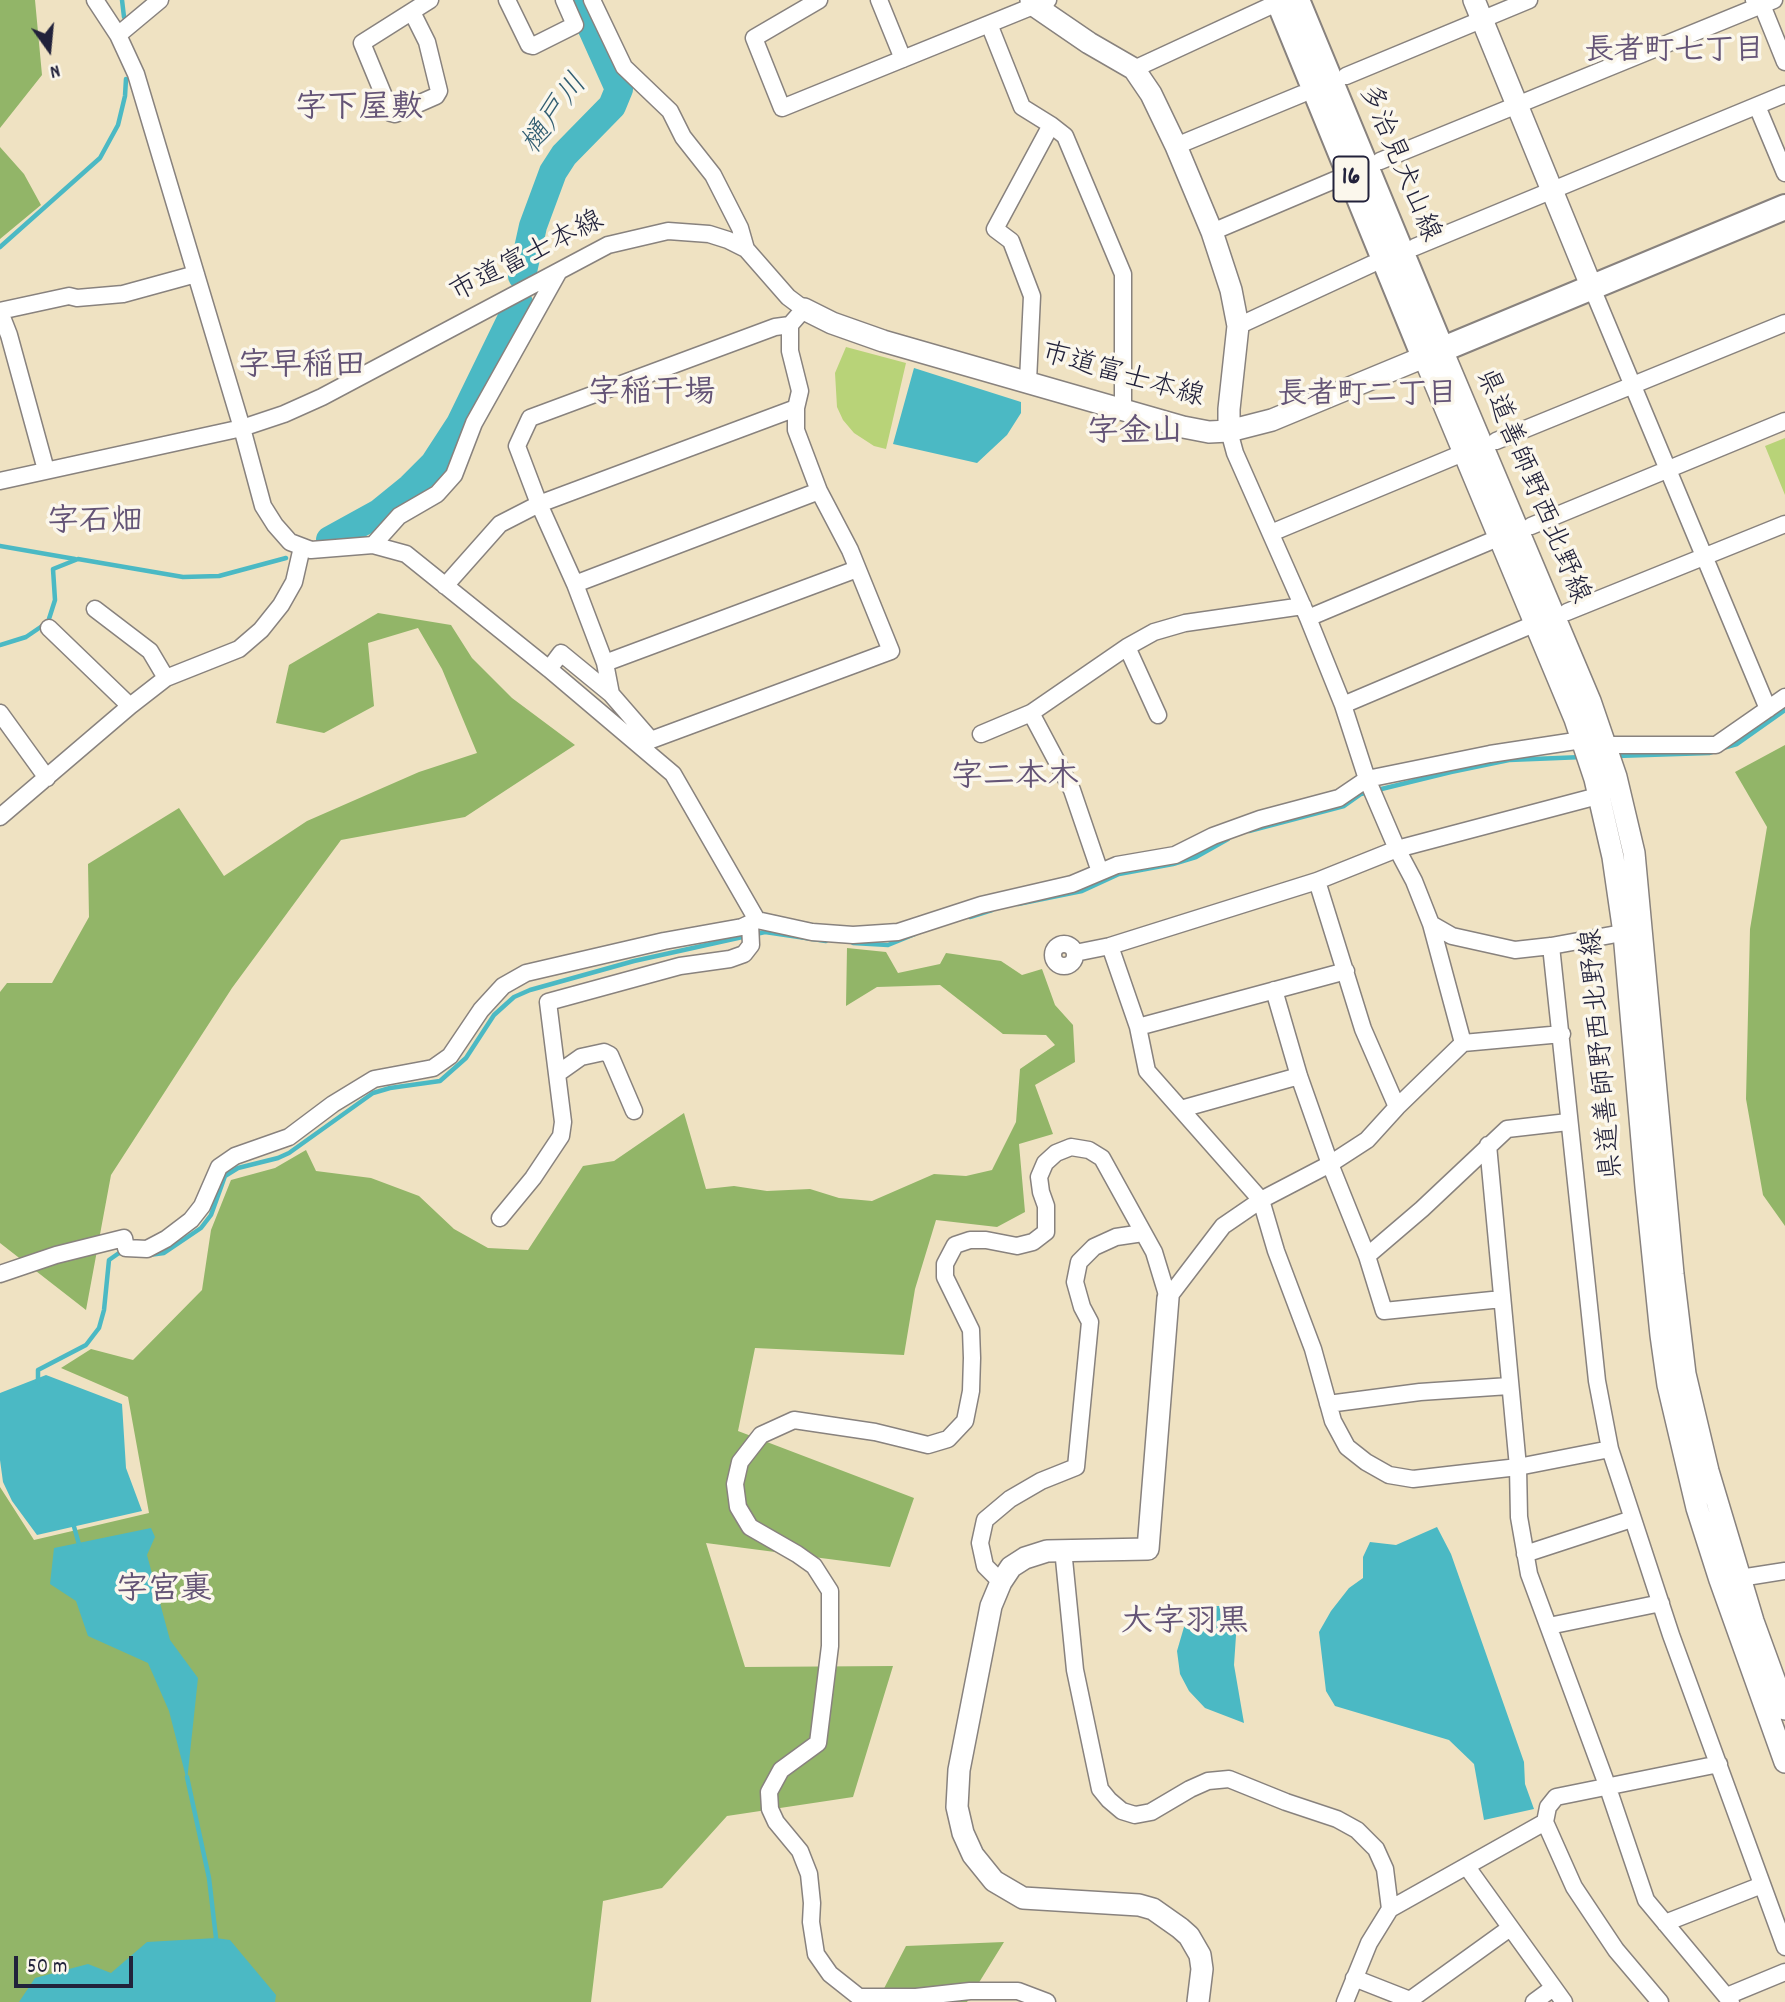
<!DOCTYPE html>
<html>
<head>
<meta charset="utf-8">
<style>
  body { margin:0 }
  #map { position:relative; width:1785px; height:2002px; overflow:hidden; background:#efe2c2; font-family:Dekko,sans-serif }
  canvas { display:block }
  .north { position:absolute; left:14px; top:14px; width:70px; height:70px; -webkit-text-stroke:5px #fbf7ec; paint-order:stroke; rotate:165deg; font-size:19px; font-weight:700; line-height:28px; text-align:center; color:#22223b }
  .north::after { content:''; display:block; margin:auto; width:24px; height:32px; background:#22223b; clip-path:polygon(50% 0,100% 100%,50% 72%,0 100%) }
  .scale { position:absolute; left:14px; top:1956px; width:119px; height:32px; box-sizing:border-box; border:4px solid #22223b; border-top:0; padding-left:9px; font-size:21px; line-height:24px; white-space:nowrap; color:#22223b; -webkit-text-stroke:5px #fbf7ec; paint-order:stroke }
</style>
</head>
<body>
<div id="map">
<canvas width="1785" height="2002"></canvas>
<div class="north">N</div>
<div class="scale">50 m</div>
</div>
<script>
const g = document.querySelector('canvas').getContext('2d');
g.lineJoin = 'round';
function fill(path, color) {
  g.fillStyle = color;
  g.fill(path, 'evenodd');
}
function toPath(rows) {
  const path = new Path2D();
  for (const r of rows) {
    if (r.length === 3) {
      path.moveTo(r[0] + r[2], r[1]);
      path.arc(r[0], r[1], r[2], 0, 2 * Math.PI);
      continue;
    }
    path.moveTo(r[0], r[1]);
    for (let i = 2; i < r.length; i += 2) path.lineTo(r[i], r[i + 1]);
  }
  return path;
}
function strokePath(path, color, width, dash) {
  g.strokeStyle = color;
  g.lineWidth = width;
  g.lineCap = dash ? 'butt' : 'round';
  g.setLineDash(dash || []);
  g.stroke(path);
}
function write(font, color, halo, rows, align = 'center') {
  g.font = font + ' Dekko,"Klee One",sans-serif';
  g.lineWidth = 7;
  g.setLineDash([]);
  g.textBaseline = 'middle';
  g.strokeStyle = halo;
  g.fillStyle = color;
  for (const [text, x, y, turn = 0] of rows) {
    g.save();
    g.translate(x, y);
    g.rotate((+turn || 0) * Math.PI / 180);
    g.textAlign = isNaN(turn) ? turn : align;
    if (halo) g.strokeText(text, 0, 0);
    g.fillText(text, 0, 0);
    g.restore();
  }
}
fill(toPath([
  [846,347,906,363,886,449,874,446,854,433,843,420,837,407,835,373],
  [1785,438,1785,495,1765,446]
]), '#b8d378');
fill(toPath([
  [0,0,35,0,42,75,0,128],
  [0,147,24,174,41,205,0,239],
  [378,613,451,625,472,658,512,698,575,745,465,817,341,840,232,988,111,1175,86,1310,0,1243,0,992,7,983,52,983,89,917,88,864,179,808,224,876,307,821,419,772,477,753,442,669,418,628,368,643,374,706,324,733,276,723,289,665],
  [1785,745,1785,1226,1763,1195,1746,1099,1750,929,1767,827,1735,772],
  [847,948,886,952,898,973,940,964,946,953,1001,961,1022,975,1042,969,1055,1005,1073,1025,1075,1062,1035,1085,1053,1134,1019,1144,1025,1212,997,1227,936,1220,915,1289,904,1355,755,1348,738,1431,914,1498,890,1567,706,1543,745,1667,893,1666,853,1797,727,1816,662,1888,603,1901,591,2002,0,2002,0,1487,34,1540,149,1513,128,1397,61,1368,91,1349,133,1360,202,1290,211,1230,231,1180,275,1168,306,1150,316,1171,371,1178,419,1196,454,1229,488,1248,528,1250,583,1166,614,1161,684,1113,706,1189,734,1186,767,1191,810,1189,839,1198,872,1201,934,1174,966,1176,992,1170,1016,1122,1020,1069,1055,1045,1046,1035,1003,1034,940,985,877,987,846,1006],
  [1004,1942,967,2002,877,2002,906,1946]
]), '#92b568');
fill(toPath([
  [914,368,1021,402,1021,413,1007,435,977,463,893,444],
  [46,1375,122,1404,126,1468,142,1511,37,1535,12,1501,3,1482,0,1460,0,1393],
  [1437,1527,1451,1554,1524,1762,1525,1784,1534,1809,1484,1820,1474,1764,1449,1740,1335,1706,1326,1691,1319,1632,1331,1611,1349,1588,1363,1578,1363,1557,1370,1542,1396,1545],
  [151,1528,155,1537,147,1555,170,1640,198,1678,187,1781,169,1711,148,1663,88,1636,76,1601,50,1584,54,1548],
  [1217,1606,1238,1606,1234,1665,1244,1723,1205,1708,1189,1691,1180,1674,1177,1651,1184,1627,1197,1612],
  [216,1938,230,1940,276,1995,275,2002,19,2002,35,1978,88,1964,111,1973,147,1942]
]), '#4bb9c4');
strokePath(toPath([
  [122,0,124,17],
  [0,247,100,158,118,125,125,96,126,79],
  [0,546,75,559],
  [0,645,26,637,48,622,55,600,53,569,78,559,183,577,219,576,286,558],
  [1723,748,1737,744,1785,710],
  [1616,756,1709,753,1715,751],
  [1249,831,1344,806,1361,794,1451,772,1509,760,1583,757],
  [1018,904,1082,891,1119,874,1173,864,1196,857,1228,839],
  [970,917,992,910],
  [756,934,765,932,826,941],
  [853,943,888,945,915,934],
  [149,1255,164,1253,201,1228,211,1215,225,1176,238,1168,278,1158,289,1153,373,1093,390,1088,440,1081,466,1058,494,1015,514,997,530,990,634,961,747,936],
  [38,1382,38,1370,86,1345,99,1328,104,1310,109,1260,119,1253,127,1254],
  [73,1523,80,1548],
  [187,1777,209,1878,216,1938]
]), '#4bb9c4', 4.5);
strokePath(toPath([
  [522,276,533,226,553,172,564,155,612,106,619,89,579,0],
  [330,540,379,513,411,487,434,464,460,424,519,303]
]), '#4bb9c4', 28);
const street = toPath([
  [95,0,118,35,136,74,242,428,263,506,275,525,290,542,311,550,373,545,406,554,549,669,673,774,757,920],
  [507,0,529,45,533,46,575,25,564,0],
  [592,0,624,67,670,111,683,137,713,175,740,228,746,249],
  [819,0,754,38,782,108,1048,0],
  [879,0,903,59],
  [1754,0,1762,5,1785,62],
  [412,12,427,42,439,91,436,96,395,114,391,113,362,43,430,0],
  [989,24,1022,107,1051,125,1065,136,1123,274,1123,410],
  [118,35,160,0],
  [1134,69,1279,2],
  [1346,76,1529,0],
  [1757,106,1785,173],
  [1176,146,1302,94],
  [1380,161,1774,0],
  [1212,232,1337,179],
  [1415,247,1785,94],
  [1592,288,1768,709],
  [0,311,69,296,77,298,123,294,196,274],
  [0,312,9,335,46,470],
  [1238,326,1372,264],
  [1028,381,1032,296,1011,241,995,229,1051,125],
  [1229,431,1235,453,1308,618,1343,705,1367,779,1397,849,1414,881,1431,924,1463,1043],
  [1496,441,1785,323],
  [0,481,242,428,284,414,322,397,608,245,668,231,709,234,728,240,746,249,788,297,804,309,790,325,775,327,530,418,517,446,539,504,575,584,605,663,611,694,651,740,891,651,850,550,819,491,796,430,796,408,800,391,790,351,790,325],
  [1531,526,1785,421],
  [1271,533,1463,453],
  [373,545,399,516,437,494,454,475,474,423,559,271],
  [575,584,819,491],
  [445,586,500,524,539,504,796,408],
  [95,609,150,651,166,678],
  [1567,612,1785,524],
  [1308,618,1491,541],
  [49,628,130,706],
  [1127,647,1158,715],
  [605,663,857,569],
  [549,669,561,653,611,694],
  [1343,705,1534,624],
  [0,713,47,778],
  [1031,713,1072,790,1100,872],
  [981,734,1031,713,1127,647,1154,632,1185,623,1303,606],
  [1605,745,1716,745,1785,697],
  [1594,797,1397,849,1317,881,1110,946,1138,1027,1147,1071,1261,1200,1276,1251,1313,1349,1333,1421,1347,1447,1366,1462,1389,1475,1413,1479,1518,1467,1610,1449],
  [0,817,130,706,166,678,239,649,261,630,281,605,294,582,302,547],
  [1317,881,1363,1029,1397,1107],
  [1431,924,1452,936,1515,950,1551,946,1633,931],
  [1064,955,11],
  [1551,946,1597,1381,1610,1449,1671,1635,1785,1947],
  [1075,953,1110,946],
  [1274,990,1299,1076,1330,1164,1367,1256,1384,1311,1502,1299],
  [1138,1027,1346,971],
  [557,1074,581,1057,604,1052,610,1055,634,1111],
  [1181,1109,1299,1076],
  [1488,1145,1518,1467,1519,1517,1529,1574,1607,1785,1646,1900,1731,2002],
  [500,1218,533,1178,561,1136,563,1122,548,1002,680,966,730,959,744,954,751,945,750,923],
  [1367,1256,1422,1209,1507,1129,1568,1122],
  [0,1274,56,1255,124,1238,126,1248,147,1249,166,1239,191,1220,202,1206,219,1167,235,1156,289,1137,333,1104,374,1079,433,1068,450,1056,481,1010,503,986,526,973,664,941,742,927,757,920,812,932,853,935,898,932,981,905,1072,884,1117,865,1175,855,1213,836,1260,819,1339,798,1367,779,1490,754,1582,740],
  [1168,1298,1223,1226,1261,1200,1330,1164,1367,1140,1397,1107,1463,1043,1562,1034],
  [1328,1404,1420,1392,1509,1386],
  [1063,1549,1075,1670,1100,1789,1109,1800,1122,1811,1135,1815,1151,1812,1190,1789,1208,1781,1229,1779,1286,1802,1337,1819,1357,1830,1376,1849,1385,1869,1390,1909],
  [1525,1554,1632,1519],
  [1740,1578,1785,1571],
  [1001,1582,985,1566,980,1543,985,1520,1010,1499,1041,1481,1076,1467,1090,1322,1082,1307,1075,1282,1079,1262,1094,1247,1116,1237,1143,1233],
  [1549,1626,1661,1603],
  [1545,1822,1574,1887,1616,1950,1660,2002],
  [1467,1867,1564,2002],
  [1665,1923,1762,1885],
  [1354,1978,1410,2000,1510,1928],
  [1727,1996,1785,1972],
  [1047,2002,1018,1991,970,1991,916,1997,859,1997,830,1974,816,1954,811,1922,812,1903,809,1874,800,1851,776,1822,770,1809,769,1792,781,1770,818,1743,830,1646,830,1591,814,1566,797,1554,750,1527,738,1507,735,1484,740,1462,761,1435,794,1420,875,1432,928,1445,948,1439,965,1421,971,1391,972,1358,971,1330,945,1277,945,1264,955,1245,970,1240,986,1240,1017,1246,1033,1242,1046,1232,1046,1206,1041,1192,1039,1177,1045,1163,1056,1153,1071,1147,1089,1150,1102,1158,1154,1252,1168,1298],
  [1345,2002,1369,1943,1390,1909,1545,1822,1548,1807,1556,1797,1719,1764],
  [1534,2002,1553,1988]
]);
const secondary = toPath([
  [1031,0,1035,6,1089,43,1134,69,1151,94,1176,146,1212,232,1231,290,1238,326,1229,409,1229,431],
  [1474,0,1592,288],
  [804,309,832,323,883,341,1183,427,1209,432,1229,431,1272,420,1424,357,1575,719,1595,779,1613,857,1624,933,1646,1187,1661,1335,1668,1385,1697,1508,1720,1580,1785,1762],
  [1442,350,1590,701,1616,777,1634,853,1673,1274,1685,1374,1708,1471,1753,1621,1785,1709],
  [1168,1298,1148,1549,1047,1551,1025,1558,1011,1567,1001,1582,991,1606,959,1770,957,1807,963,1833,973,1855,994,1881,1023,1898,1139,1905,1153,1909,1180,1928,1189,1936,1200,1955,1202,1969,1198,2002]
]);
const primary = toPath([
  [1278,0,1424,357,1785,207],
  [1297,0,1442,350]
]);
strokePath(street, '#88827e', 19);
strokePath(secondary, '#88827e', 24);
strokePath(primary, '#88827e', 28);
strokePath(street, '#fff', 16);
strokePath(secondary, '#fff', 21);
strokePath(primary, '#fff', 24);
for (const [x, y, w] of [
  [1351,179,35]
]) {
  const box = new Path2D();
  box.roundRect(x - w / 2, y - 22.5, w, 45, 5);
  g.fillStyle = '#fbf7ec';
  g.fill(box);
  strokePath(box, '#22223b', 2);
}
write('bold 26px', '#22223b', null, [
  ["16",1351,179]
]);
write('28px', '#22223b', '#fbf7ec', [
  ["多治見犬山線",1397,164,67],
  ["市道富士本線",528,259,-27],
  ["市道富士本線",1122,378,16],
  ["県道善師野西北野線",1530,487,67],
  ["県道善師野西北野線",1605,1054,-95]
]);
write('bold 30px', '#645476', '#fbf7ec', [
  ["長者町七丁目",1674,54],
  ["長者町二丁目",1367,398]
]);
write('italic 30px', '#325e72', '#fbf7ec', [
  ["樋戸川",557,116,-54]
]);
write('bold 32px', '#645476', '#fbf7ec', [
  ["字下屋敷",359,112],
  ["字早稲田",302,370],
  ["字稲干場",652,397],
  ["字金山",1135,436],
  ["字石畑",95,526],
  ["字二本木",1015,781],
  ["字宮裏",164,1594],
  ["大字羽黒",1185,1626]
]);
</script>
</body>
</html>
